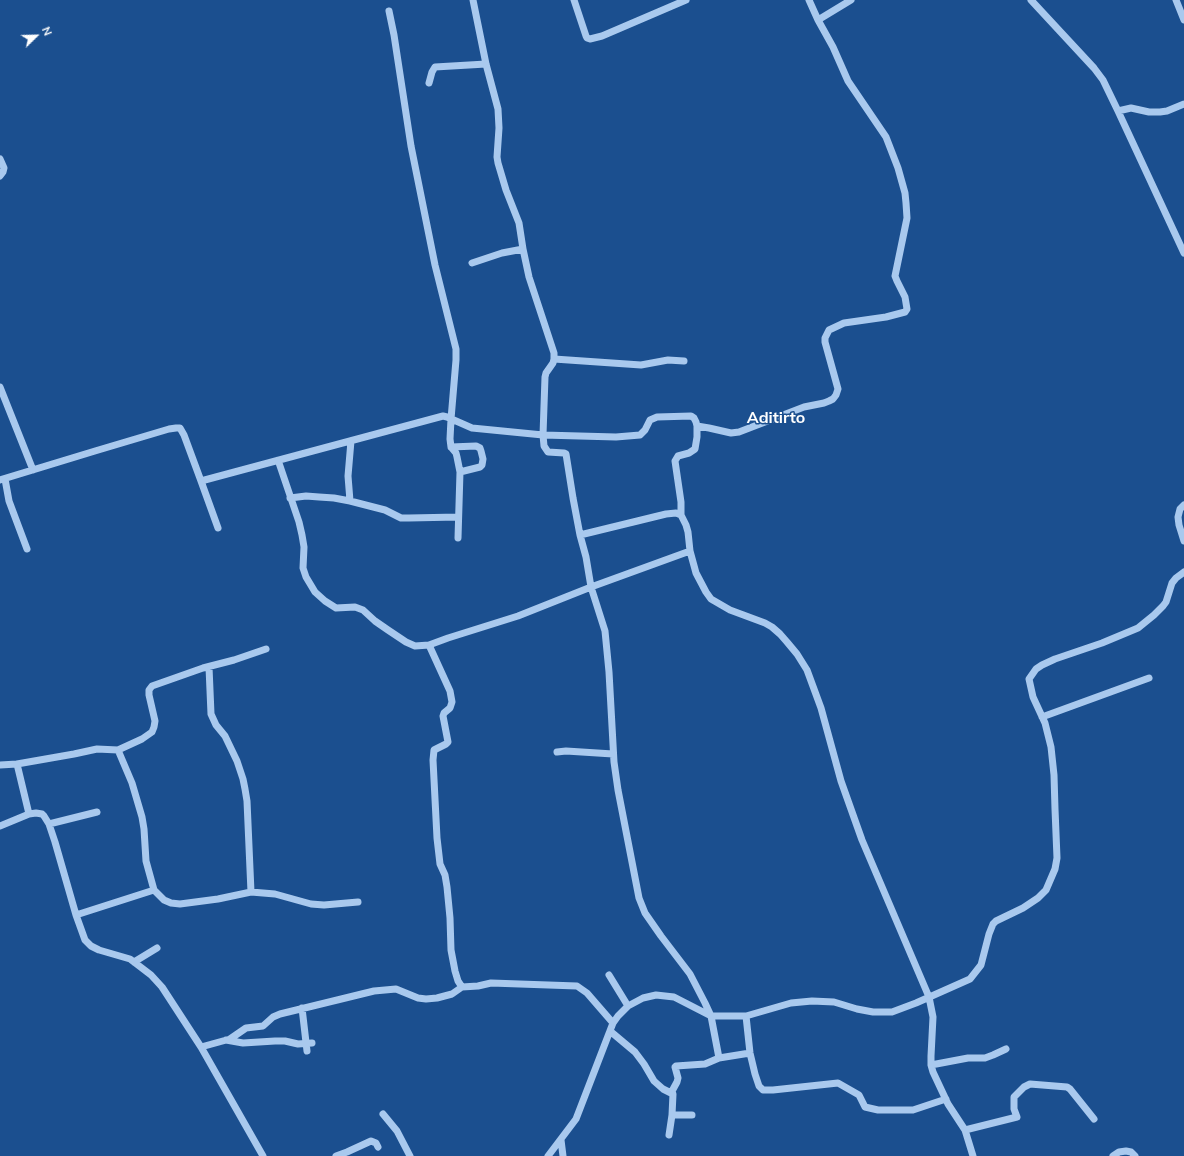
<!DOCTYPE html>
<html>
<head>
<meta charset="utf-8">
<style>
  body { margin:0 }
  #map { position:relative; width:1184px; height:1156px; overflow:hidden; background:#1b4f8f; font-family:Mulish,sans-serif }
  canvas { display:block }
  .north { position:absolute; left:16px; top:16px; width:40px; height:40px; -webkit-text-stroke:3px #1b4f8f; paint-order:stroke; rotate:67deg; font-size:11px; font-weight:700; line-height:16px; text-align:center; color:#fff }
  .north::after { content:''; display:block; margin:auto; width:14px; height:18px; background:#fff; clip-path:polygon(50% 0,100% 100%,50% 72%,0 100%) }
</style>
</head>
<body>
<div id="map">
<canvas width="1184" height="1156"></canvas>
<div class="north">N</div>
</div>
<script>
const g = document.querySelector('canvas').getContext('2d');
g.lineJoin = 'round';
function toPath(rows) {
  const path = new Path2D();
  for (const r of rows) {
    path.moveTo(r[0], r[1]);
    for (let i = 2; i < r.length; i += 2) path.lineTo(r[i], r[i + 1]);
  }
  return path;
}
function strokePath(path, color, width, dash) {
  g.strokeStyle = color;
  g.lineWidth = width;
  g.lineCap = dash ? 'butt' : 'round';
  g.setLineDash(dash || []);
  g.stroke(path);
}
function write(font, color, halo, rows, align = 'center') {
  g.font = font + ' Mulish,sans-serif';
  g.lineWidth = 3;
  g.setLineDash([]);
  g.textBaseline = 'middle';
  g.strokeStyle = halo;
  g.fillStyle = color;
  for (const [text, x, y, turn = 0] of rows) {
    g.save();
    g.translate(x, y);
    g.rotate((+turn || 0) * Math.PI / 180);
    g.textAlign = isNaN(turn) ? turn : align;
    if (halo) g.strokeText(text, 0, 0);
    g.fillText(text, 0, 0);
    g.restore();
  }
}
strokePath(toPath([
  [574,0,586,36,587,38,590,39,602,36,686,0],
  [809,0,818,20,851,0],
  [1031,0,1094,68,1103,80,1118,111,1184,253],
  [1176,0,1184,20],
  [389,11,394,35,411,146,435,265,456,349,456,360,451,419,450,439,451,447,456,453,457,457,460,472,458,538],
  [429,83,432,72,435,67,486,64],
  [1118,111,1131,108,1149,112,1160,112,1167,111,1184,104],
  [0,159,4,168,3,172,0,176],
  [472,263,502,253,523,249],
  [554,359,641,365,668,360,684,361],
  [0,387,33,470],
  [697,426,696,422,694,418,691,416,657,417,650,420,645,430,640,435,616,437,543,435,544,446,548,452,564,453,566,454,573,498,580,535,666,514,676,513,681,515,686,525,688,532,690,551,696,573,706,592,711,599,730,610,765,623,772,627,780,634,787,642,797,654,807,670,821,708,841,781,862,840,929,997,933,1017,931,1056,931,1065,933,1072,948,1104,965,1130,973,1156],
  [351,441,348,476,350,501,385,510,401,518,409,518,458,517],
  [451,447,476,446,480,448,481,451,483,459,482,465,480,467,460,472],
  [278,460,299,522,302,535,304,547,303,568,306,577,315,592,325,601,336,608,355,607,363,610,375,621,388,630,406,642,415,646,429,645,448,638,518,616,591,587,586,557,580,535],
  [5,479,9,501,27,549],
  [0,480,95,451,169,429,176,428,180,428,184,435,201,481,443,416,447,417,472,428,543,435,545,377,546,373,553,363,554,359,554,353,529,277,523,249,519,223,506,190,498,163,497,157,499,128,498,109,486,64,473,0],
  [201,481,218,528],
  [290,498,306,496,319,497,334,498,350,501],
  [1184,505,1180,509,1178,517,1179,525,1184,541],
  [681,515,681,502,675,461,678,456,689,453,695,449,697,437,697,426,709,428,731,433,739,432,804,407,824,403,829,401,833,399,836,395,838,389,825,342,825,338,829,330,844,323,886,317,905,312,907,309,905,297,897,281,895,276,907,218,906,203,905,193,898,168,886,137,848,81,833,47,818,20],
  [690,551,591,587,605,631,609,672,614,762,618,790,639,898,645,913,661,936,690,974,705,1003,711,1016,719,1058],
  [429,645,450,691,452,702,450,708,444,713,443,716,448,742,446,744,434,750,433,760,437,838,440,864,445,875,447,887,450,918,451,950,455,971,458,981,462,987,478,986,491,983,577,986,587,993,613,1023],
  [209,667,211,714,216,725,225,736,237,761,243,779,245,789,247,801,251,892],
  [1042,717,1149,678],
  [557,752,566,751,613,754],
  [17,764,29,814],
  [0,765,17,764,74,754,97,749,118,750,142,739,152,732,154,727,155,721,149,695,149,690,152,686,203,668,234,660,266,649],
  [49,824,97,812],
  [0,826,29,814,36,813,42,814,44,816,49,824,55,842,76,915,85,940,91,946,99,950,130,959,134,962,151,975,162,987,201,1047,263,1156],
  [154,890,164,900,171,903,180,904,218,899,251,892,275,894,311,904,324,905,358,902],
  [76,915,154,890,146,861,144,829,142,817,132,783,118,750],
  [134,962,157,948],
  [609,975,628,1006],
  [302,1008,307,1051],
  [746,1016,750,1053,755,1074,759,1086,763,1090,773,1090,838,1083,859,1095,865,1107,878,1110,913,1110,946,1099],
  [610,1031,635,1052,644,1064,654,1081,663,1089,673,1094,672,1115,692,1115],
  [226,1040,243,1043,275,1041,285,1041,298,1044,312,1043],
  [201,1047,230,1039,246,1028,263,1026,273,1017,280,1014,374,991,396,989,418,998,426,999,437,998,452,994,462,987],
  [931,1065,968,1058,985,1058,993,1055,1006,1049],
  [671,1093,677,1082,678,1078,675,1067,676,1066,705,1064,719,1058,750,1053],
  [383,1114,397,1131,410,1156],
  [965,1130,1017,1117,1014,1109,1014,1097,1024,1087,1030,1084,1067,1087,1070,1089,1094,1119],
  [669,1135,672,1115],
  [561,1140,563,1156],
  [336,1156,347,1152,371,1141,376,1143,378,1147],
  [548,1156,576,1119,613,1023,618,1016,628,1006,643,998,656,995,674,997,711,1016,746,1016,791,1003,812,1001,834,1002,857,1009,873,1012,892,1012,916,1003,970,979,981,965,989,934,993,924,996,921,1023,908,1038,898,1046,890,1055,869,1057,858,1055,809,1054,775,1051,747,1045,723,1033,697,1029,679,1036,669,1042,665,1055,659,1102,643,1138,628,1154,615,1163,606,1166,602,1172,583,1176,578,1184,572],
  [1113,1156,1119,1152,1126,1151,1131,1152,1135,1156]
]), '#a9c9ee', 7);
write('bold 16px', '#fff', '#1b4f8f', [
  ["Aditirto",776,418]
]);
</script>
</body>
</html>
